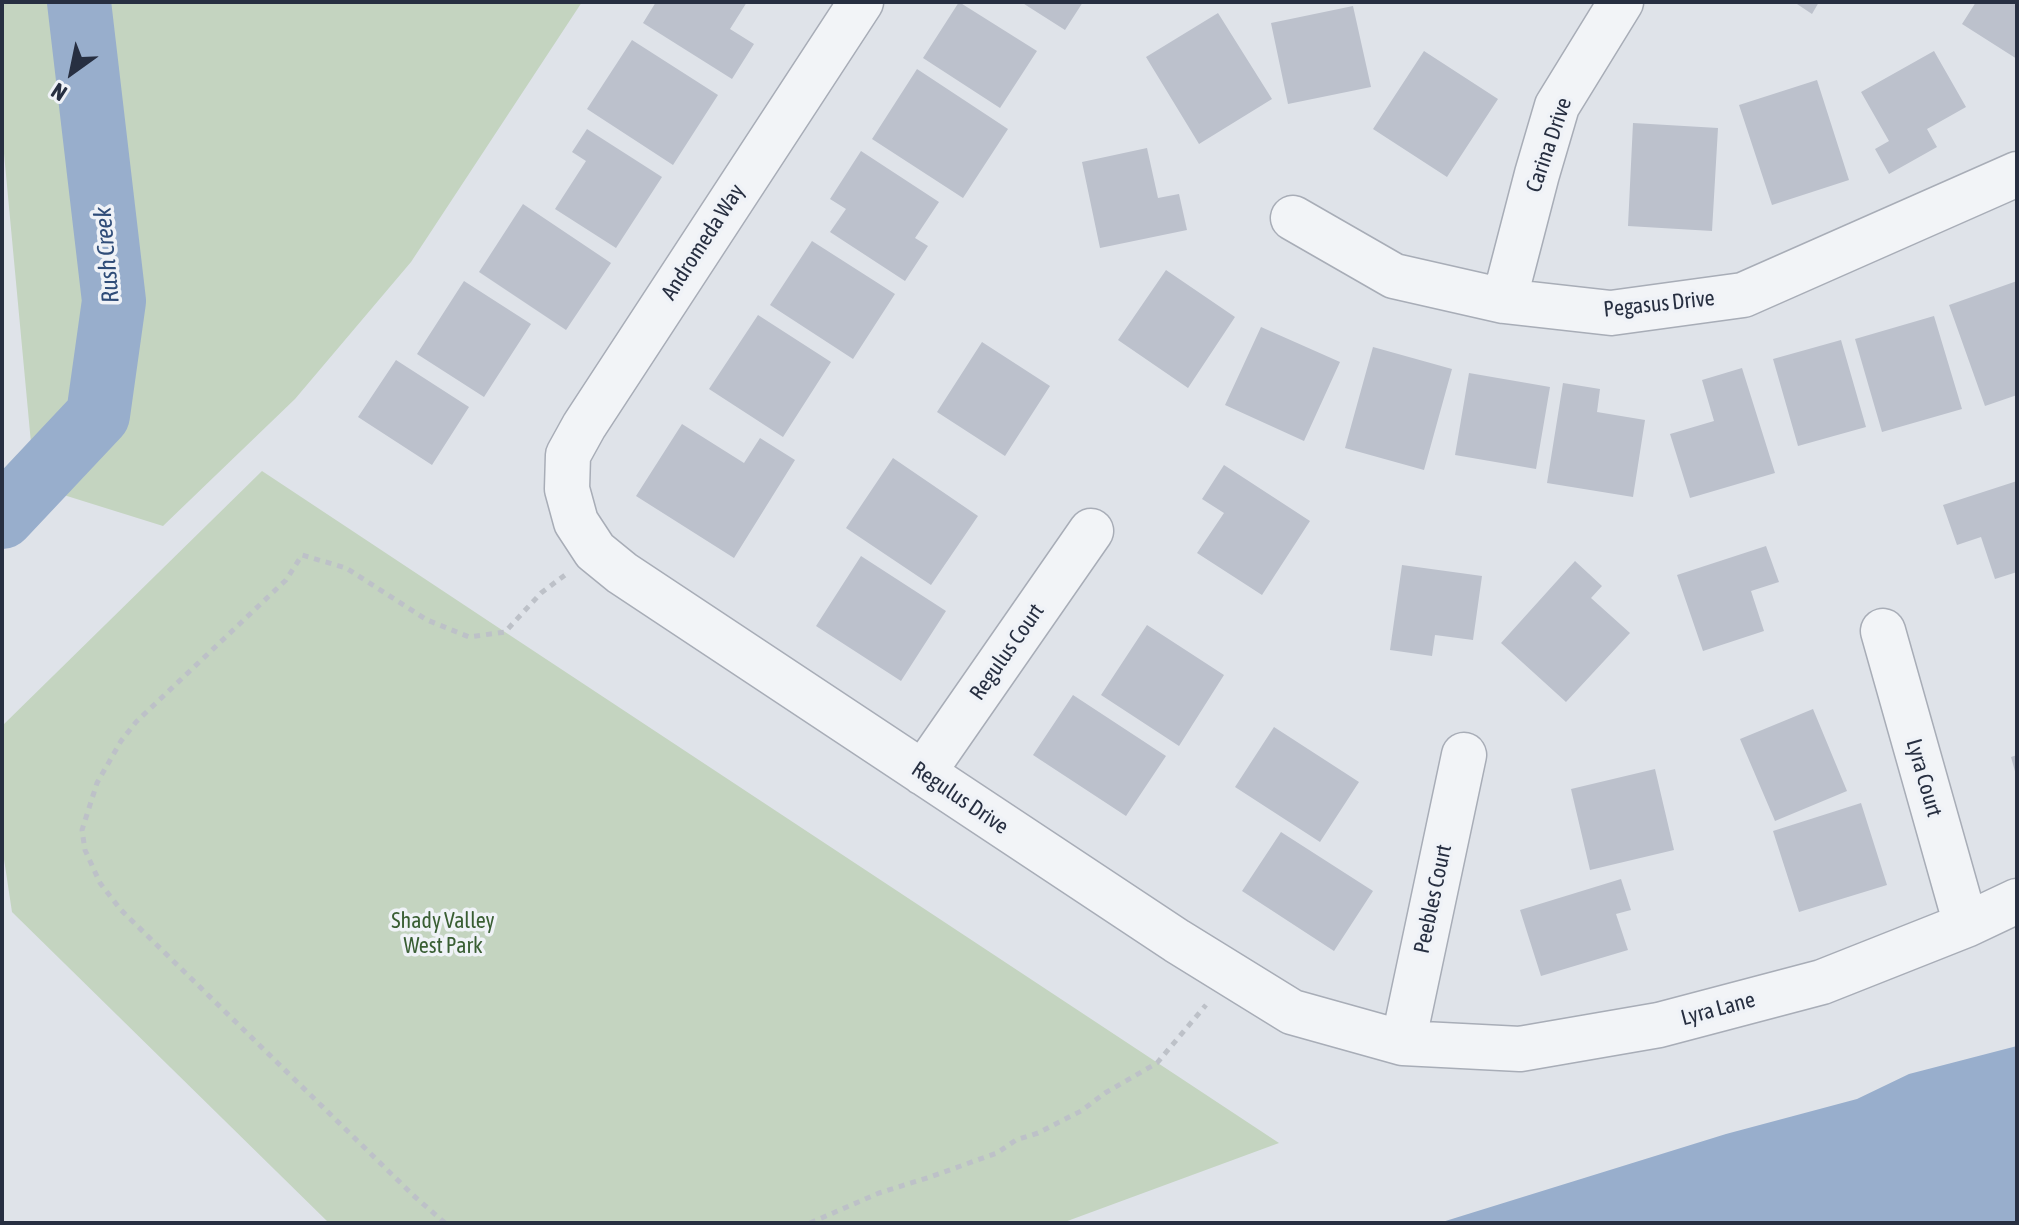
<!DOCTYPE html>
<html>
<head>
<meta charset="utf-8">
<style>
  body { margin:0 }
  #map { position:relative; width:2019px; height:1225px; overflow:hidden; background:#dfe3e9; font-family:"Asap Condensed",sans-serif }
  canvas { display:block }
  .frame { position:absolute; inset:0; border:4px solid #272f41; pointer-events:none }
  .north { position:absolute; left:32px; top:32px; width:80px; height:80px; -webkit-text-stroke:6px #eff2f7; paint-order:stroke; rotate:213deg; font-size:22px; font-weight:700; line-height:32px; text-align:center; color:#272f41 }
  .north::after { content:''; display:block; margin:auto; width:28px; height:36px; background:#272f41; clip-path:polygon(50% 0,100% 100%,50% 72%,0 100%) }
</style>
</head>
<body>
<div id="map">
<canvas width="2019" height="1225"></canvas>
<div class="frame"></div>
<div class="north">N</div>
</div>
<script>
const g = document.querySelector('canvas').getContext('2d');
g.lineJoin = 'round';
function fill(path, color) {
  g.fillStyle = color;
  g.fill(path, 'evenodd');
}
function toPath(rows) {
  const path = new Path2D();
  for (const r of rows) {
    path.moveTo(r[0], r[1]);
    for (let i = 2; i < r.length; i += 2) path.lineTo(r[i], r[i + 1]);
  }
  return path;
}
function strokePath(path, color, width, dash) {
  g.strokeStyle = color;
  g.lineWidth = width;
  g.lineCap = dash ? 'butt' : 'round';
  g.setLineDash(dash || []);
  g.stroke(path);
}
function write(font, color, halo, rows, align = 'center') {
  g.font = font + ' "Asap Condensed",sans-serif';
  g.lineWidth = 7;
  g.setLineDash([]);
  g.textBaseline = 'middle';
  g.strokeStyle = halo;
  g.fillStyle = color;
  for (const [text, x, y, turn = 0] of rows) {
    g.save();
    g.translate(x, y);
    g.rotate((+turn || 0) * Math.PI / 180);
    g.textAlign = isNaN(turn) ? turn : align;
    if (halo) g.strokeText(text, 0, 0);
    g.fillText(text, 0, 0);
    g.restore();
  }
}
fill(toPath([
  [2,2,582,2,411,262,295,399,163,526,35,486,2,132],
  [262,471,505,632,1279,1143,1062,1223,329,1223,12,912,2,846,2,726]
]), '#c4d4c0');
fill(toPath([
  [2017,1046,2017,1223,1439,1223,1726,1134,1857,1099,1909,1074]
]), '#98aecc');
strokePath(toPath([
  [2,517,98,415,114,301,79,2]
]), '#98aecc', 64);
fill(toPath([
  [656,2,747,2,730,29,754,44,732,79,643,23],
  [959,2,1037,51,1000,108,923,58],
  [1021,2,1083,2,1065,30],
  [1794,2,1819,2,1812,14],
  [1976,2,2017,2,2017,59,1962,24],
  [1353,6,1371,87,1288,104,1271,23],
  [1218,13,1272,99,1199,144,1146,57],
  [632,40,718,95,673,165,587,109],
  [1424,51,1498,99,1447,177,1373,129],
  [1934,51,1966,107,1927,129,1937,147,1889,174,1875,149,1889,141,1861,92],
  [917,69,1008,129,963,198,872,139],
  [1817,80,1849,180,1772,205,1739,105],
  [1633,123,1718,128,1712,231,1628,226],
  [587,129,662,177,616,248,555,209,586,161,572,152],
  [1147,148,1158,198,1179,194,1187,230,1100,248,1082,162],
  [861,151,939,202,915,238,928,246,905,281,830,232,846,209,830,199],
  [523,204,611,263,566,330,479,272],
  [812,241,895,294,853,359,770,305],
  [1166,270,1235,317,1188,388,1118,340],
  [464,281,531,324,484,397,417,354],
  [2017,281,2017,395,1985,406,1949,305],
  [758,315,831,362,783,437,709,389],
  [1934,316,1962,409,1882,432,1855,339],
  [1261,327,1340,362,1304,441,1225,405],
  [1841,340,1866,427,1798,446,1773,359],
  [982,342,1050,386,1005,456,937,412],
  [1373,347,1452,369,1424,470,1345,448],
  [396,360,469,407,432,465,358,417],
  [1742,368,1775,473,1690,498,1670,434,1714,421,1702,380],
  [1469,373,1550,387,1536,469,1455,455],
  [1563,383,1600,389,1597,412,1645,420,1633,497,1547,483],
  [682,424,744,463,760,438,795,460,734,558,636,496],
  [893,458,978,516,931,585,846,528],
  [1224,465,1310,521,1262,595,1197,553,1224,513,1202,499],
  [2017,481,2017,572,1995,579,1981,537,1957,545,1943,505],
  [1766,546,1779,582,1751,591,1764,631,1703,651,1677,575],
  [861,556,946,611,901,681,816,626],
  [1575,561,1602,586,1591,598,1630,633,1566,702,1501,643],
  [1402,565,1482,576,1473,640,1435,635,1432,656,1390,650],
  [1147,625,1224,675,1179,746,1101,695],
  [1073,695,1166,756,1126,816,1033,755],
  [1813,709,1847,791,1775,821,1740,739],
  [1274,727,1359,782,1320,842,1235,787],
  [2017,755,2017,775,2016,775,2011,757],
  [1655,769,1674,850,1590,870,1571,789],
  [1861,803,1887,885,1799,912,1773,831],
  [1281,832,1373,891,1334,951,1242,891],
  [1621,879,1631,910,1616,914,1628,950,1541,976,1520,910]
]), '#bcc1cc');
const minor = toPath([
  [861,2,584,426,568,455,567,489,576,522,595,551,622,573,1177,941,1292,1012,1403,1043,1520,1049,1659,1025,1822,982,1966,925,2017,901],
  [1293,218,1394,276,1504,301,1611,313,1743,295,2017,174],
  [1504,301,1537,174,1557,106,1621,2],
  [1883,631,1966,925],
  [923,773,1091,531],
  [1403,1043,1464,755]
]);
strokePath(minor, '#a8adb7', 47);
strokePath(toPath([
  [445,1223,414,1196,121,910,100,883,85,850,82,830,97,783,121,741,136,722,286,580,302,555,346,568,427,620,469,637,505,632,541,593,565,575],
  [810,1223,879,1193,930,1177,997,1153,1016,1140,1038,1133,1081,1111,1105,1093,1157,1063,1206,1005]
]), '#bdc1c8', 5, [6, 6]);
strokePath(minor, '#f2f4f7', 44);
write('22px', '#272f41', '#eff2f7', [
  ["Carina Drive",1549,145,-71],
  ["Andromeda Way",703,242,-57],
  ["Pegasus Drive",1659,304,-6],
  ["Regulus Court",1007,652,-55],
  ["Lyra Court",1924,778,74],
  ["Regulus Drive",960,798,34],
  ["Peebles Court",1433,899,-78],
  ["Lyra Lane",1718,1009,-15]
]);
write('22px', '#395e33', '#eff2f7', [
  ["Shady Valley",443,921],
  ["West Park",443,946]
]);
write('italic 24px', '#2f4c78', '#eff2f7', [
  ["Rush Creek",107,255,-95]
]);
</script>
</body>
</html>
